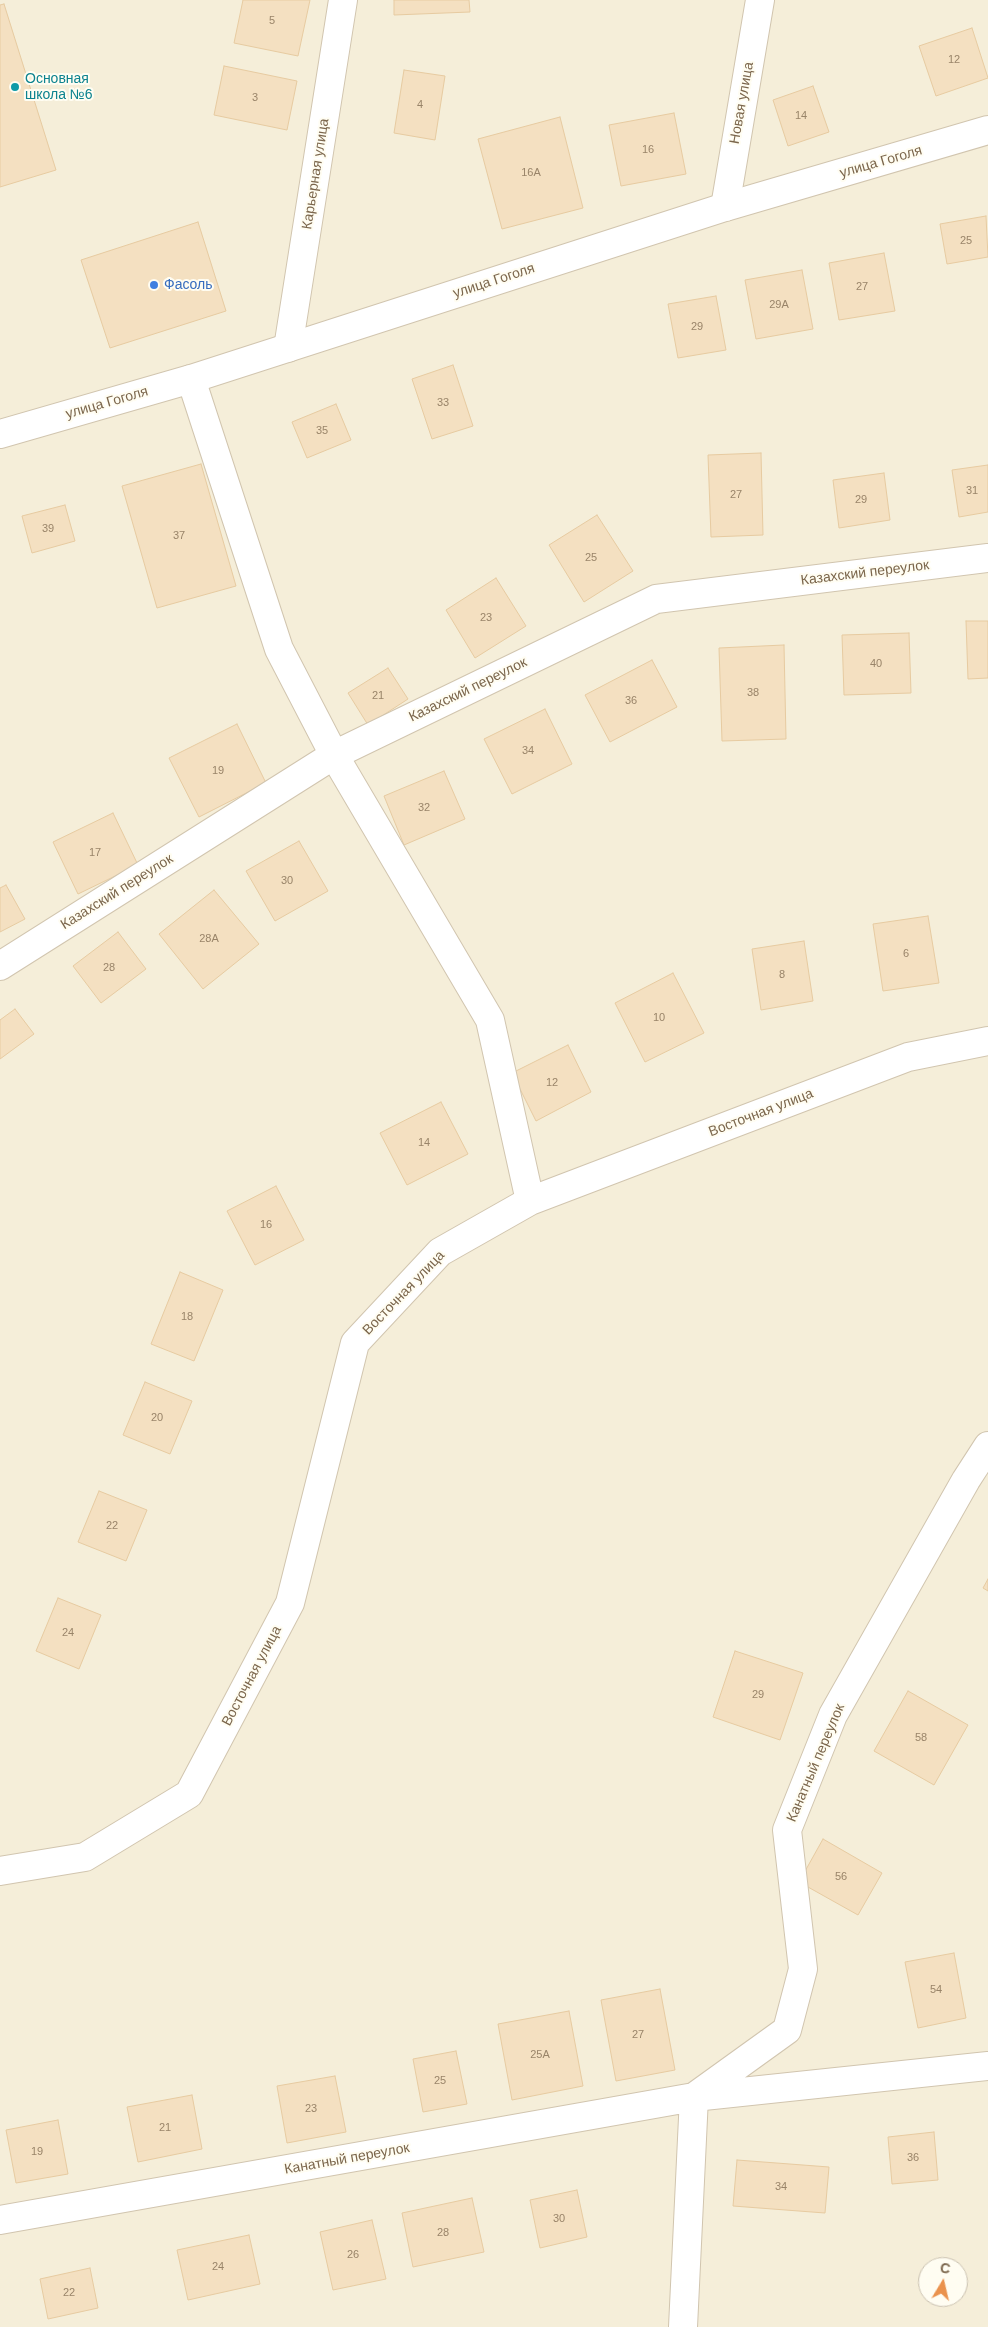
<!DOCTYPE html>
<html>
<head>
<meta charset="utf-8">
<style>
  body { margin:0 }
  #map { position:relative; width:988px; height:2327px; overflow:hidden; background:#fdfaeb; font-family:Helvetica,sans-serif }
  canvas { display:block }
  .north { position:absolute; left:918px; top:2257px; width:50px; height:50px; box-sizing:border-box; background:#fffdf2; border:1px solid #cac1b0; border-radius:50%; rotate:9deg; font-size:14px; font-weight:700; line-height:20px; text-align:center; color:#7b664c }
  .north::after { content:''; display:block; margin:auto; width:18px; height:22px; background:#ea924d; clip-path:polygon(50% 0,100% 100%,50% 72%,0 100%) }
</style>
</head>
<body>
<div id="map">
<canvas width="988" height="2327"></canvas>
<div class="north">С</div>
</div>
<script>
const g = document.querySelector('canvas').getContext('2d');
g.lineJoin = 'round';
function fill(path, color) {
  g.fillStyle = color;
  g.fill(path, 'evenodd');
}
function toPath(rows) {
  const path = new Path2D();
  for (const r of rows) {
    path.moveTo(r[0], r[1]);
    for (let i = 2; i < r.length; i += 2) path.lineTo(r[i], r[i + 1]);
  }
  return path;
}
function strokePath(path, color, width, dash) {
  g.strokeStyle = color;
  g.lineWidth = width;
  g.lineCap = dash ? 'butt' : 'round';
  g.setLineDash(dash || []);
  g.stroke(path);
}
function write(font, color, halo, rows, align = 'center') {
  g.font = font + ' Helvetica,sans-serif';
  g.lineWidth = 4;
  g.setLineDash([]);
  g.textBaseline = 'middle';
  g.strokeStyle = halo;
  g.fillStyle = color;
  for (const [text, x, y, turn = 0] of rows) {
    g.save();
    g.translate(x, y);
    g.rotate((+turn || 0) * Math.PI / 180);
    g.textAlign = isNaN(turn) ? turn : align;
    if (halo) g.strokeText(text, 0, 0);
    g.fillText(text, 0, 0);
    g.restore();
  }
}
fill(toPath([
  [0,0,988,0,988,2327,0,2327],
  [928,2267,958,2267,958,2297,928,2297]
]), '#f5eed9');
const building = toPath([
  [243,0,310,0,298,56,234,43,243,0],
  [394,0,469,0,470,12,394,15,394,0],
  [4,4,56,170,0,187,0,5,4,4],
  [972,28,988,78,936,96,919,46,972,28],
  [224,66,297,81,287,130,214,115,224,66],
  [404,70,445,76,435,140,394,133,404,70],
  [813,86,829,132,788,146,773,100,813,86],
  [674,113,686,174,621,186,609,125,674,113],
  [560,117,583,208,502,229,478,139,560,117],
  [986,216,988,257,947,264,940,224,986,216],
  [198,222,226,311,110,348,81,260,198,222],
  [884,253,895,311,839,320,829,263,884,253],
  [802,270,813,329,756,339,745,280,802,270],
  [716,296,726,350,678,358,668,304,716,296],
  [453,365,473,426,432,439,412,379,453,365],
  [336,404,351,440,307,458,292,422,336,404],
  [761,453,763,535,711,537,708,455,761,453],
  [201,464,236,586,157,608,122,486,201,464],
  [988,465,988,512,959,517,952,470,988,465],
  [884,473,890,520,839,528,833,480,884,473],
  [65,505,75,541,32,553,22,516,65,505],
  [597,515,633,571,584,602,549,545,597,515],
  [496,578,526,626,475,658,446,610,496,578],
  [966,621,988,621,988,678,968,679,966,621],
  [909,633,911,693,844,695,842,635,909,633],
  [784,645,786,739,722,741,719,648,784,645],
  [652,660,677,707,610,742,585,695,652,660],
  [388,668,408,699,368,725,348,693,388,668],
  [545,709,572,764,512,794,484,739,545,709],
  [237,724,266,783,199,817,169,758,237,724],
  [444,771,465,819,404,845,384,796,444,771],
  [113,813,138,865,78,894,53,842,113,813],
  [299,841,328,891,275,921,246,871,299,841],
  [6,885,25,919,0,932,0,888,6,885],
  [214,890,259,944,203,989,159,934,214,890],
  [928,916,939,983,883,991,873,924,928,916],
  [118,932,146,969,101,1003,73,966,118,932],
  [804,941,813,1001,761,1010,752,949,804,941],
  [673,973,704,1033,645,1062,615,1003,673,973],
  [15,1009,34,1034,0,1059,0,1020,15,1009],
  [568,1045,591,1092,536,1121,512,1073,568,1045],
  [441,1102,468,1154,407,1185,380,1133,441,1102],
  [276,1186,304,1240,255,1265,227,1211,276,1186],
  [180,1272,223,1290,194,1361,151,1344,180,1272],
  [145,1382,192,1401,170,1454,123,1435,145,1382],
  [99,1491,147,1510,126,1561,78,1542,99,1491],
  [988,1579,988,1591,983,1588,988,1579],
  [58,1598,101,1615,79,1669,36,1651,58,1598],
  [735,1651,803,1673,780,1740,713,1717,735,1651],
  [908,1691,968,1725,934,1785,874,1751,908,1691],
  [823,1839,882,1873,858,1915,799,1882,823,1839],
  [954,1953,966,2018,918,2028,905,1962,954,1953],
  [660,1989,675,2070,616,2081,601,2000,660,1989],
  [569,2011,583,2086,512,2100,498,2024,569,2011],
  [456,2051,467,2104,423,2112,413,2059,456,2051],
  [335,2076,346,2132,287,2143,277,2086,335,2076],
  [192,2095,202,2149,138,2162,127,2107,192,2095],
  [58,2120,68,2174,16,2183,6,2130,58,2120],
  [934,2132,938,2180,892,2184,888,2137,934,2132],
  [737,2160,829,2167,825,2213,733,2206,737,2160],
  [577,2190,587,2237,540,2248,530,2200,577,2190],
  [472,2198,484,2252,413,2267,402,2213,472,2198],
  [372,2220,386,2279,333,2290,320,2232,372,2220],
  [249,2235,260,2284,188,2300,177,2250,249,2235],
  [90,2268,98,2308,48,2319,40,2279,90,2268]
]);
fill(building, '#f4e0c1');
strokePath(building, '#e7cba1', 1);
const minor = toPath([
  [725,207,760,0],
  [288,348,343,0],
  [191,379,279,649,334,755,490,1020,530,1201],
  [0,966,334,755,656,599,988,558],
  [0,1871,85,1857,189,1794,290,1603,355,1343,440,1252,530,1201,908,1057,988,1041],
  [0,2220,694,2097,988,2066],
  [683,2327,694,2097,787,2030,803,1969,787,1830,833,1715,966,1480,988,1446]
]);
const tertiary = toPath([
  [0,434,191,379,725,207,988,130]
]);
strokePath(minor, '#d1c5af', 30);
strokePath(tertiary, '#d1c5af', 30);
strokePath(minor, '#fff', 28);
strokePath(tertiary, '#fff', 28);
for (const [x, y, r, color] of [
  [15,87,5,"#0f9aa8"],
  [154,285,5,"#3f7fe0"]
]) {
  const dot = new Path2D();
  dot.arc(x, y, r, 0, 2 * Math.PI);
  g.fillStyle = color;
  g.fill(dot);
  strokePath(dot, '#fffdf2', 2);
}
write('11px', '#998469', null, [
  ["5",272,21],
  ["12",954,60],
  ["3",255,98],
  ["4",420,105],
  ["14",801,116],
  ["16",648,150],
  ["16А",531,173],
  ["25",966,241],
  ["27",862,287],
  ["29А",779,305],
  ["29",697,327],
  ["33",443,403],
  ["35",322,431],
  ["31",972,491],
  ["27",736,495],
  ["29",861,500],
  ["39",48,529],
  ["37",179,536],
  ["25",591,558],
  ["23",486,618],
  ["40",876,664],
  ["38",753,693],
  ["21",378,696],
  ["36",631,701],
  ["34",528,751],
  ["19",218,771],
  ["32",424,808],
  ["17",95,853],
  ["30",287,881],
  ["28А",209,939],
  ["6",906,954],
  ["28",109,968],
  ["8",782,975],
  ["10",659,1018],
  ["12",552,1083],
  ["14",424,1143],
  ["16",266,1225],
  ["18",187,1317],
  ["20",157,1418],
  ["22",112,1526],
  ["24",68,1633],
  ["29",758,1695],
  ["58",921,1738],
  ["56",841,1877],
  ["54",936,1990],
  ["27",638,2035],
  ["25А",540,2055],
  ["25",440,2081],
  ["23",311,2109],
  ["21",165,2128],
  ["19",37,2152],
  ["36",913,2158],
  ["34",781,2187],
  ["30",559,2219],
  ["28",443,2233],
  ["26",353,2255],
  ["24",218,2267],
  ["22",69,2293]
]);
write('14px', '#0d838f', '#fffdf2', [
  ["Основная",25,79],
  ["школа №6",25,95]
], 'left');
write('14px', '#7b664c', '#fffdf2', [
  ["Новая улица",742,103,-80],
  ["улица Гоголя",881,162,-16],
  ["Карьерная улица",316,174,-81],
  ["улица Гоголя",494,281,-18],
  ["улица Гоголя",107,403,-16],
  ["Казахский переулок",865,573,-7],
  ["Казахский переулок",468,690,-26],
  ["Казахский переулок",117,892,-32],
  ["Восточная улица",761,1113,-21],
  ["Восточная улица",404,1293,-46],
  ["Восточная улица",252,1676,-62],
  ["Канатный переулок",816,1763,-67],
  ["Канатный переулок",347,2159,-10]
]);
write('14px', '#366cbe', '#fffdf2', [
  ["Фасоль",164,285]
], 'left');
</script>
</body>
</html>
